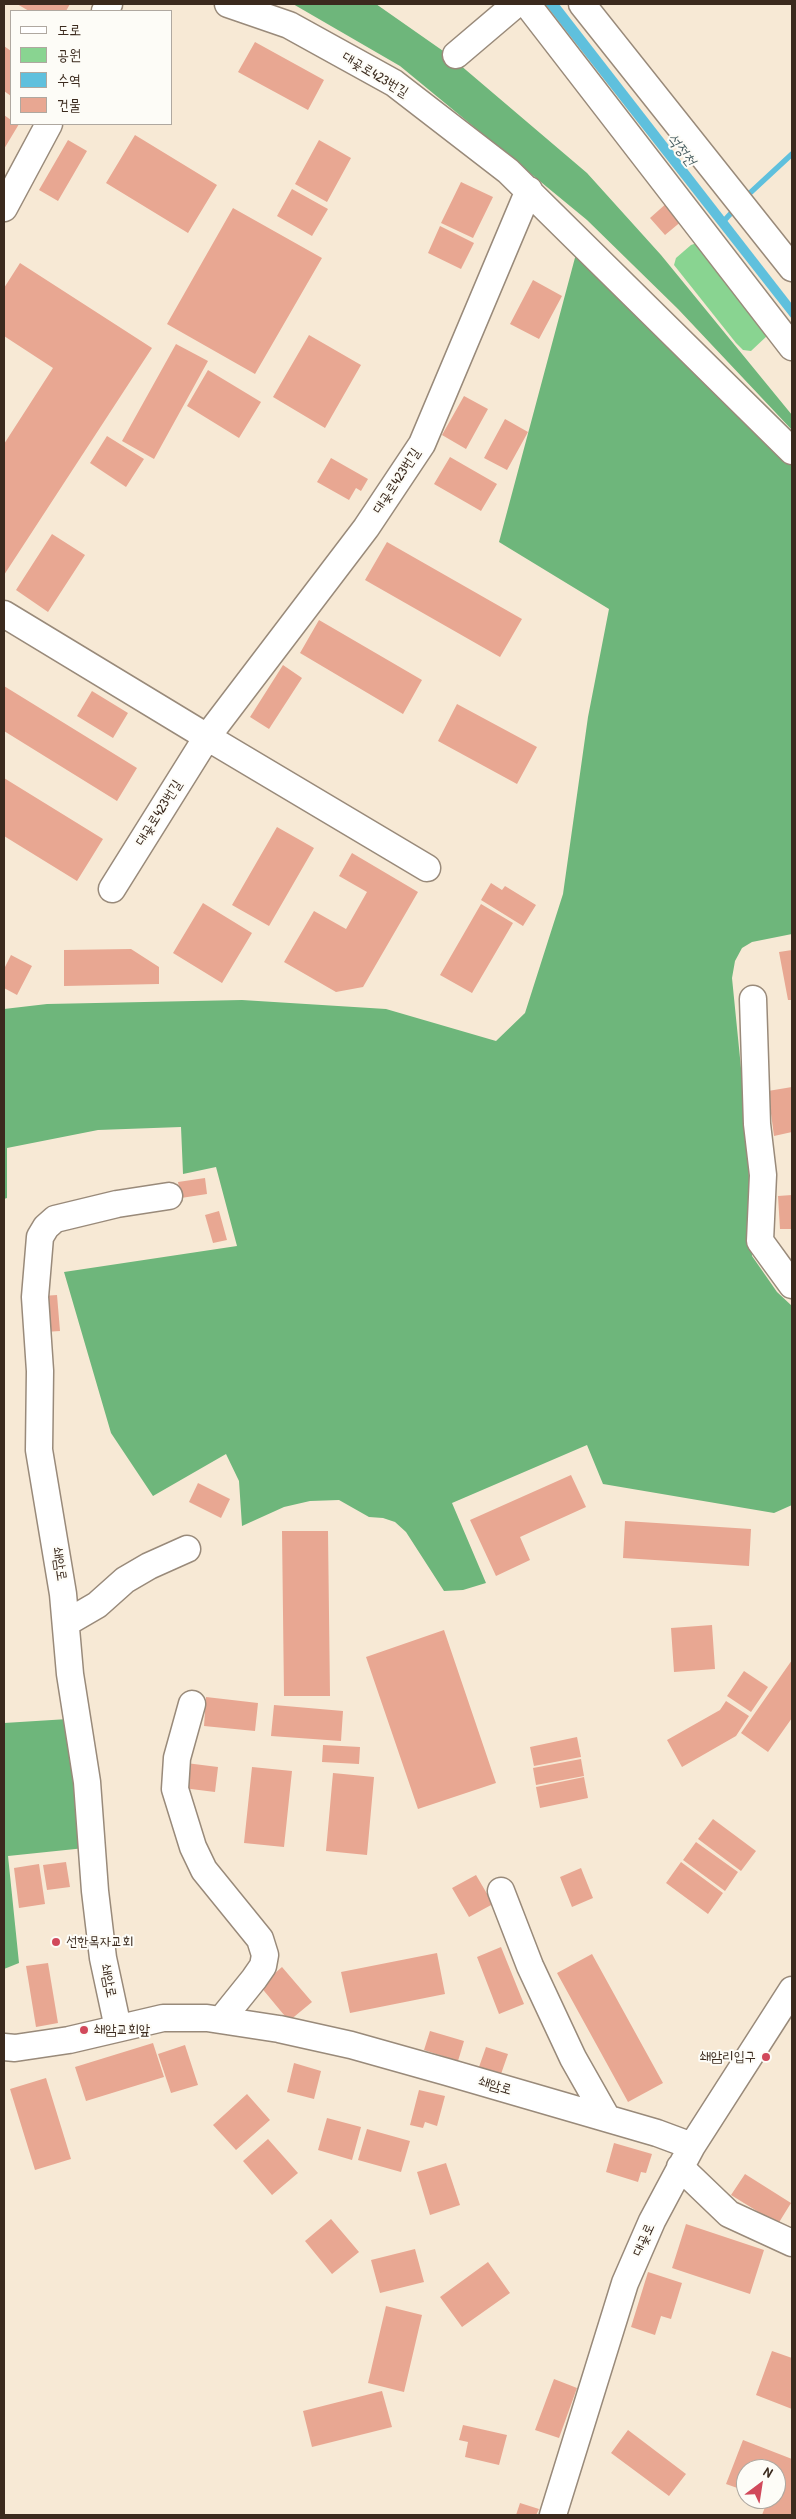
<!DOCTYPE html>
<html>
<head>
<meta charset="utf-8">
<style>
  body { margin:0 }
  #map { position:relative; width:796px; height:2519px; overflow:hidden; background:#f7e9d5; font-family:"Patrick Hand","Poor Story",sans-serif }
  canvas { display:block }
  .frame { position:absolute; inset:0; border:5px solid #3b2a1e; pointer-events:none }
  .legend { position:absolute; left:10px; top:10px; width:162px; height:115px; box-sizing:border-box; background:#fdfcf7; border:1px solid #afa8a0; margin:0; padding:6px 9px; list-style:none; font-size:15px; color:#3b2a1e }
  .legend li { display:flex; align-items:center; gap:10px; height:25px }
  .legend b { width:25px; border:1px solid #afa8a0 }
  .north { position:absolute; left:736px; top:2459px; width:50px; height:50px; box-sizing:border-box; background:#fdfcf7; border:1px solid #afa8a0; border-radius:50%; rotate:31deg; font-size:14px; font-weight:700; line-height:20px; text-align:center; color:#3b2a1e }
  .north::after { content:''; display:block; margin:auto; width:18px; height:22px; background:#d1495b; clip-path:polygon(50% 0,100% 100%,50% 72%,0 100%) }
</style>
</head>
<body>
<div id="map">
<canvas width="796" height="2519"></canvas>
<div class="frame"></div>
<ul class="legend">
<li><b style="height:6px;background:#fff"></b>도로</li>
<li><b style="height:14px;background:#89d491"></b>공원</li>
<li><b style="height:14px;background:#5fc0dd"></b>수역</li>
<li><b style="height:14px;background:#e8a792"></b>건물</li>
</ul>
<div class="north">N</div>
</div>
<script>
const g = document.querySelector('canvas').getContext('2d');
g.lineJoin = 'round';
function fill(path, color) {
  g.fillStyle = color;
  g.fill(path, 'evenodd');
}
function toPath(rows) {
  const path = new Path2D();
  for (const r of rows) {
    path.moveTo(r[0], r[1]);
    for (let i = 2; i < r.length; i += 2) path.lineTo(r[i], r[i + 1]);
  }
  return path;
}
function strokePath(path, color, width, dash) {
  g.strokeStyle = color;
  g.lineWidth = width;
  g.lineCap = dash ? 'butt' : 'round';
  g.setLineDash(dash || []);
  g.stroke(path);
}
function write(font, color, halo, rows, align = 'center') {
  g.font = font + ' "Patrick Hand","Poor Story",sans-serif';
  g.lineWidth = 4;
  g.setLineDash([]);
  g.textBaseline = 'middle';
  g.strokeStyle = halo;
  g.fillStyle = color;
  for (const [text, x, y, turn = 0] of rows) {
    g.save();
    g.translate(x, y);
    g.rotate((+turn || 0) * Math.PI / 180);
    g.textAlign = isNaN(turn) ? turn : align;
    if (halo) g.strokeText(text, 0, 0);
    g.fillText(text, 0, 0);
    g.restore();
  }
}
fill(toPath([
  [697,243,768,335,751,351,743,350,736,343,674,265,676,258,691,245]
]), '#89d491');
fill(toPath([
  [293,4,376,4,446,53,587,173,661,255,792,415,792,430,678,309,587,220,400,66],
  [580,239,792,451,792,934,752,942,742,948,735,961,732,978,747,1128,752,1256,777,1292,792,1306,792,1505,774,1513,603,1484,587,1445,452,1503,486,1583,463,1590,444,1591,406,1532,395,1522,383,1518,369,1517,339,1500,310,1501,284,1507,242,1526,239,1481,226,1454,153,1496,111,1433,64,1272,237,1246,216,1167,183,1174,181,1127,98,1130,7,1148,7,1198,4,1199,4,1009,47,1004,242,1000,386,1009,496,1041,525,1013,563,894,588,717,609,609,499,542],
  [68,1719,85,1848,8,1856,19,1963,4,1969,4,1723]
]), '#6eb67b');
fill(toPath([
  [545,4,559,4,792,304,792,319]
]), '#5fc0dd');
strokePath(toPath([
  [751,192,792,154],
  [722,223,733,211]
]), '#5fc0dd', 5.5);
fill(toPath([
  [17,4,70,4,66,11,29,11],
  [255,42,324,80,308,110,238,72],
  [4,46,11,51,11,96,4,91],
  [4,115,11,120,11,124,19,124,4,149],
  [135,135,217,185,188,233,106,183],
  [68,140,87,151,58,201,39,190],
  [319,140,351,158,327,202,295,184],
  [461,182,493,197,473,238,441,223],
  [292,189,328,209,312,236,277,216],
  [668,202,683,220,665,235,650,218],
  [233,208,322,258,255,374,167,324],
  [440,226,474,243,461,269,428,253],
  [20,263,152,348,4,575,4,444,53,368,4,336,4,288],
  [533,280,562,296,539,339,510,324],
  [309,335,361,365,325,428,273,397],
  [176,344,208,361,154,459,122,441],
  [208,370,261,402,239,438,187,406],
  [464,396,488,409,466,449,442,435],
  [505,419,528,432,507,470,484,458],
  [107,436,144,459,126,487,90,463],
  [450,457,497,484,481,511,434,484],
  [331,458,368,479,361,491,356,488,349,500,317,482],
  [52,534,85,555,48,612,16,590],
  [387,542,522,619,500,657,365,580],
  [319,620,422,680,403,714,300,653],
  [283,665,302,678,269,729,250,717],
  [4,686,137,768,117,801,4,731],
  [92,691,128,713,113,738,77,716],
  [457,704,537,747,517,784,438,741],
  [4,778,103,839,77,881,4,836],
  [277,827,314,848,269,926,232,905],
  [352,853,418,892,363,987,336,992,284,962,314,911,346,929,367,892,339,876],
  [491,883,502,890,505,886,536,905,523,926,481,900],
  [203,903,252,933,222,983,173,953],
  [481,904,513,923,472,993,440,975],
  [131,949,159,967,159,984,64,986,64,950],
  [792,950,792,1000,788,1000,779,952],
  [11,955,32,966,17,995,4,988,4,969],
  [792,1087,792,1132,774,1136,768,1091],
  [205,1178,207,1194,181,1198,178,1182],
  [792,1195,792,1229,780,1229,778,1196],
  [219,1211,227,1240,213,1243,205,1215],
  [57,1295,60,1331,45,1332,42,1296],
  [571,1475,586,1507,520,1537,530,1560,496,1576,470,1520],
  [198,1483,230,1499,221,1518,189,1502],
  [625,1521,751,1529,749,1566,623,1558],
  [282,1531,328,1531,330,1696,284,1696],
  [712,1625,715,1669,674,1672,671,1628],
  [444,1630,496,1783,418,1809,366,1657],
  [792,1660,792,1718,768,1752,741,1733],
  [744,1671,768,1687,751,1712,727,1696],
  [206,1697,258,1703,255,1731,204,1726],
  [726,1701,749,1716,736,1736,682,1767,667,1740,720,1710],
  [274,1705,343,1711,341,1741,271,1736],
  [577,1737,581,1757,534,1766,530,1747],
  [323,1745,360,1747,359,1764,322,1762],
  [581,1759,584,1776,536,1785,533,1768],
  [186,1763,218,1767,215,1792,183,1788],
  [252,1767,292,1771,284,1847,244,1843],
  [333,1773,374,1777,367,1855,326,1851],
  [584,1777,588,1798,540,1808,536,1787],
  [713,1819,756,1851,741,1871,698,1839],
  [696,1842,738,1872,725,1891,683,1860],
  [66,1862,70,1887,47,1890,43,1865],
  [681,1862,723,1893,708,1914,666,1883],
  [39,1864,45,1904,19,1908,14,1868],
  [581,1868,593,1898,572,1907,560,1877],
  [476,1875,493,1904,469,1917,452,1888],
  [501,1947,524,2004,499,2014,477,1957],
  [437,1953,445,1994,350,2013,341,1972],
  [592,1954,663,2083,628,2102,557,1973],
  [48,1963,58,2023,36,2027,26,1966],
  [282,1967,312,2002,289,2021,260,1986],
  [430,2031,464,2041,458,2061,424,2050],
  [153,2043,164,2077,86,2101,75,2067],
  [185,2045,198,2085,171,2093,158,2054],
  [486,2047,508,2054,501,2074,479,2067],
  [294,2063,321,2071,314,2099,287,2092],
  [46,2078,71,2159,35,2170,10,2089],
  [419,2090,445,2096,437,2126,425,2122,423,2128,410,2125],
  [247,2094,270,2120,236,2150,213,2125],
  [327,2118,361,2127,352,2160,318,2150],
  [367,2129,410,2141,401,2172,358,2160],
  [268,2139,298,2173,272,2195,243,2161],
  [614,2143,652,2154,646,2173,641,2172,638,2182,606,2172],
  [446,2163,460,2205,430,2215,417,2172],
  [745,2174,791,2203,778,2224,731,2195],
  [331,2219,359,2252,332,2274,305,2241],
  [686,2224,764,2250,750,2294,672,2268],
  [415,2249,424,2282,380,2293,371,2260],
  [488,2262,510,2293,462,2327,440,2297],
  [648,2272,682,2283,671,2319,661,2316,655,2335,631,2327],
  [386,2306,422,2315,404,2392,368,2383],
  [772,2351,792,2358,792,2409,756,2395],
  [554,2379,577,2388,559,2438,535,2430],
  [382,2391,392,2427,312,2447,303,2411],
  [463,2425,507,2435,499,2465,465,2457,468,2442,459,2440],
  [628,2430,686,2474,669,2496,611,2453],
  [743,2440,792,2459,792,2515,762,2515,768,2499,776,2499,776,2469,746,2469,746,2491,726,2484],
  [520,2503,539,2509,536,2515,516,2515]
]), '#e8a792');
const minor = toPath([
  [228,4,289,25,394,83,508,171,792,451],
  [527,4,792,347],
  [582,4,792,268],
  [105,11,109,4],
  [456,55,516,4],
  [4,208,49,124],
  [4,614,207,737,366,528,422,444,529,190],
  [112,889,207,737,427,868],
  [753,999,757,1124,763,1175,760,1241,792,1285],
  [66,1623,97,1605,125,1580,149,1566,187,1549],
  [192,1704,177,1758,175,1789,193,1847,204,1870,260,1939,265,1955,263,1966,254,1979,221,2020],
  [501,1891,530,1966,573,2058,607,2118],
  [118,2028,103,1958,95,1891,87,1782,70,1674,63,1594,39,1450,40,1371,35,1297,40,1237,46,1227,55,1219,117,1204,169,1196],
  [4,2047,15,2048,69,2040,163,2018,207,2018,279,2029,351,2045,447,2072,657,2133,692,2146],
  [680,2167,729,2214,792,2243],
  [553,2515,625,2283,652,2221,692,2146,792,1990]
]);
strokePath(minor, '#998a7a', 29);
strokePath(minor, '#fff', 26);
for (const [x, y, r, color] of [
  [56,1942,5,"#d1495b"],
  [84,2030,5,"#d1495b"],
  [766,2057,5,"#d1495b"]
]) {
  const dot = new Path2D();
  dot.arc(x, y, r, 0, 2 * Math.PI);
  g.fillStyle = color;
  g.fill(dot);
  strokePath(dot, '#fdfcf7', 2);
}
write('14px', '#3b2a1e', '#fdfcf7', [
  ["대곶로423번길",375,75,31],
  ["대곶로423번길",397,481,-57],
  ["대곶로423번길",159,813,-58],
  ["쇄암로",59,1564,81],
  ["쇄암로",108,1981,79],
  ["쇄암로",495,2086,16],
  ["대곶로",644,2240,-66]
]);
write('14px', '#3b2a1e', '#fdfcf7', [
  ["선한목자교회",66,1942],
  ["쇄암교회앞",94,2030],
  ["쇄암리입구",756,2057,"right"]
], 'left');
write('italic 15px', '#485e61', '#fdfcf7', [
  ["석정천",681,150,52]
]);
</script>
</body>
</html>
